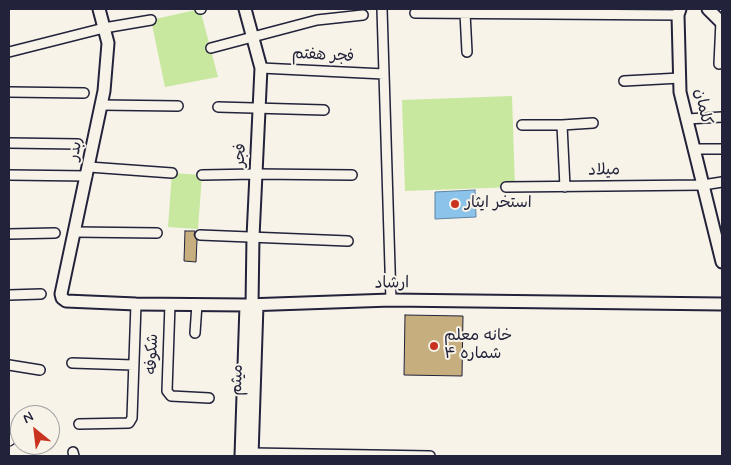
<!DOCTYPE html>
<html>
<head>
<meta charset="utf-8">
<style>
  body { margin:0 }
  #map { position:relative; width:731px; height:465px; overflow:hidden; background:#f7f3e8; font-family:Mynerve,sans-serif }
  canvas { display:block }
  .frame { position:absolute; inset:0; border:10px solid #22223b; pointer-events:none }
  .north { position:absolute; left:10px; top:405px; width:50px; height:50px; box-sizing:border-box; background:#f7f3e8; border:1px solid #a29fa3; border-radius:50%; rotate:331deg; font-size:14px; font-weight:700; line-height:20px; text-align:center; color:#22223b }
  .north::after { content:''; display:block; margin:auto; width:18px; height:22px; background:#c8321e; clip-path:polygon(50% 0,100% 100%,50% 72%,0 100%) }
</style>
</head>
<body>
<div id="map">
<canvas width="731" height="465"></canvas>
<div class="frame"></div>
<div class="north">N</div>
</div>
<script>
const g = document.querySelector('canvas').getContext('2d');
g.lineJoin = 'round';
function fill(path, color) {
  g.fillStyle = color;
  g.fill(path, 'evenodd');
}
function toPath(rows) {
  const path = new Path2D();
  for (const r of rows) {
    path.moveTo(r[0], r[1]);
    for (let i = 2; i < r.length; i += 2) path.lineTo(r[i], r[i + 1]);
  }
  return path;
}
function strokePath(path, color, width, dash) {
  g.strokeStyle = color;
  g.lineWidth = width;
  g.lineCap = dash ? 'butt' : 'round';
  g.setLineDash(dash || []);
  g.stroke(path);
}
function write(font, color, halo, rows, align = 'center') {
  g.font = font + ' Mynerve,"Playpen Sans Arabic",sans-serif';
  g.lineWidth = 4;
  g.setLineDash([]);
  g.textBaseline = 'middle';
  g.strokeStyle = halo;
  g.fillStyle = color;
  for (const [text, x, y, turn = 0] of rows) {
    g.save();
    g.translate(x, y);
    g.rotate((+turn || 0) * Math.PI / 180);
    g.textAlign = isNaN(turn) ? turn : align;
    if (halo) g.strokeText(text, 0, 0);
    g.fillText(text, 0, 0);
    g.restore();
  }
}
fill(toPath([
  [200,9,218,77,165,87,151,20],
  [512,96,515,187,405,191,402,100],
  [172,173,202,175,198,229,168,227]
]), '#c8e79f');
const water = toPath([
  [475,190,476,217,435,219,435,192,475,190]
]);
fill(water, '#8bc3ea');
strokePath(water, '#6183a4', 1);
const building = toPath([
  [185,231,195,231,194,235,197,240,196,262,184,261,185,231],
  [405,315,463,316,462,376,404,375,405,315]
]);
fill(building, '#c7ae7e');
strokePath(building, '#22223b', 1);
const street = toPath([
  [200,9,201,9],
  [382,9,391,300],
  [415,13,678,15],
  [465,13,467,52],
  [211,48,317,20,363,15],
  [9,52,104,28,151,20],
  [719,64,721,21],
  [261,68,384,74],
  [624,81,680,78],
  [9,92,84,93],
  [101,105,178,106],
  [218,107,324,110],
  [687,119,722,117],
  [522,125,562,125,593,123],
  [562,125,565,187],
  [9,143,78,144],
  [694,149,722,149],
  [89,167,172,173],
  [9,175,87,176],
  [202,175,256,174,352,175],
  [506,187,703,185,722,182],
  [75,232,157,233],
  [9,234,55,233],
  [200,235,348,241],
  [9,295,41,294],
  [170,304,167,391,171,396,209,398],
  [195,333,197,304],
  [72,363,133,365],
  [9,365,40,370],
  [79,424,129,423,132,418,136,304],
  [9,441,20,433],
  [73,452,74,456],
  [252,453,430,456]
]);
const secondary = toPath([
  [99,9,108,43,104,91,61,294,62,298,66,301,136,304,246,305,391,300,722,304],
  [245,9,261,68,253,237,252,305],
  [680,9,678,15,680,92,722,262],
  [708,9,722,23],
  [241,456,246,305],
  [252,456,257,305]
]);
strokePath(street, '#22223b', 12);
strokePath(secondary, '#22223b', 15);
strokePath(street, '#f7f3e8', 9);
strokePath(secondary, '#f7f3e8', 11);
for (const [x, y, r, color] of [
  [455,204,5,"#c8321e"],
  [434,346,5,"#c8321e"]
]) {
  const dot = new Path2D();
  dot.arc(x, y, r, 0, 2 * Math.PI);
  g.fillStyle = color;
  g.fill(dot);
  strokePath(dot, '#f7f3e8', 2);
}
write('16px', '#22223b', '#f7f3e8', [
  ["فجر هفتم",323,56,3],
  ["کلمان",702,107,78],
  ["بدر",76,151,-78],
  ["فجر",241,155,-87],
  ["میلاد",604,171,-1],
  ["ارشاد",392,284,-1],
  ["شکوفه",153,354,-88],
  ["میثم",238,380,-88]
]);
write('16px', '#22223b', '#f7f3e8', [
  ["استخر ایثار",465,204],
  ["خانه معلم",444,337],
  ["شماره ۴",444,355]
], 'left');
</script>
</body>
</html>
